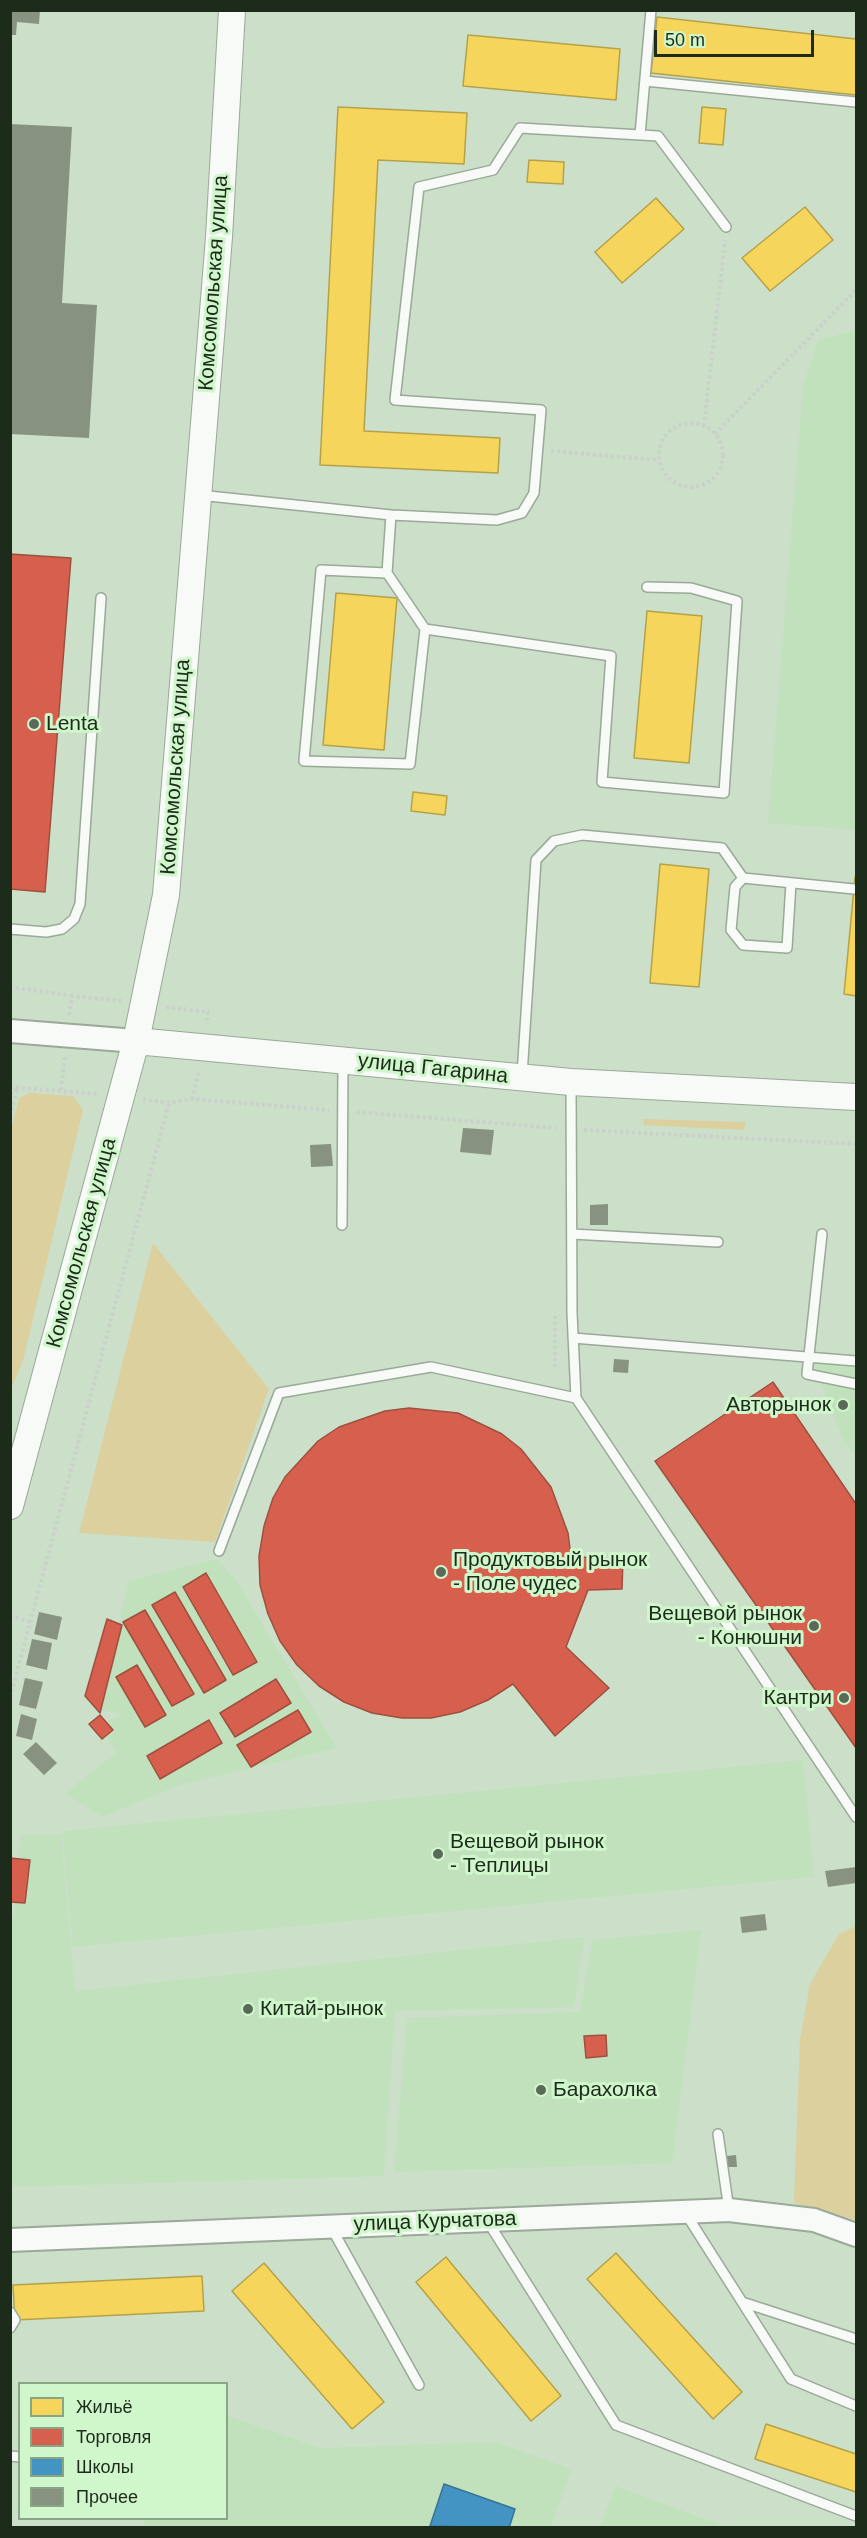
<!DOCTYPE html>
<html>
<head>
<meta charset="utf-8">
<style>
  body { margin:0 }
  #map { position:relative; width:867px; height:2538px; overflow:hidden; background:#cbdfc9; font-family:Helvetica,sans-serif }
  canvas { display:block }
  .frame { position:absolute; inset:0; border:12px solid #1d2b1b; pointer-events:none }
  .legend { position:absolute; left:18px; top:2382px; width:210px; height:138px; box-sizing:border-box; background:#d0f6cc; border:2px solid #88a585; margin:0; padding:8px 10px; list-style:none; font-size:18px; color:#1d2b1b }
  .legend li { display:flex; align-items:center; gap:12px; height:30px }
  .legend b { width:30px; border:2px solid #88a585 }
  .scale { position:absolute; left:654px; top:30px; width:160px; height:27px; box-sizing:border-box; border:3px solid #1d2b1b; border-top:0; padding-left:8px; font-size:18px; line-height:21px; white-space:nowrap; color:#1d2b1b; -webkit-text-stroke:4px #d0f6cc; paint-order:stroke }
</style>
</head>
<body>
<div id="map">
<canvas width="867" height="2538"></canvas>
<div class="frame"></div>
<ul class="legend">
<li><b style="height:16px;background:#f6d55c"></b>Жильё</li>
<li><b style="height:16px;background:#d6604d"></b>Торговля</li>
<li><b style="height:16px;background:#4393c3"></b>Школы</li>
<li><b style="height:16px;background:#879380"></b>Прочее</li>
</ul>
<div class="scale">50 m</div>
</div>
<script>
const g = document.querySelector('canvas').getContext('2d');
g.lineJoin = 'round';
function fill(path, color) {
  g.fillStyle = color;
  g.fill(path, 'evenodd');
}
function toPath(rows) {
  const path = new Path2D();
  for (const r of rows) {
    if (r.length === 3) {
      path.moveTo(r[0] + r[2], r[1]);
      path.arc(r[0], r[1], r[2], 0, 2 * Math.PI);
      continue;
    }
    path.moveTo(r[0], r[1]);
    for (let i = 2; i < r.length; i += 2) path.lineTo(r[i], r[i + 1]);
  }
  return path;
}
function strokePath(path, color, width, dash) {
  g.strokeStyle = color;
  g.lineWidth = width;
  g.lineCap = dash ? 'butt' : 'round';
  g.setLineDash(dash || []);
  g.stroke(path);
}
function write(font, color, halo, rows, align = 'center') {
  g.font = font + ' Helvetica,sans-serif';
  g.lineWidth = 6;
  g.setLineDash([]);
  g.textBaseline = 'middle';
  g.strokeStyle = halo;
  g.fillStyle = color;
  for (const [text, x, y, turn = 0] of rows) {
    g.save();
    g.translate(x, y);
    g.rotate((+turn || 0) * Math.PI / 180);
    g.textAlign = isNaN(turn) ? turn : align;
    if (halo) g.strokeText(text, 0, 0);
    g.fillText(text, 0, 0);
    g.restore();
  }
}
fill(toPath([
  [856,330,856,830,768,823,803,386,818,340],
  [813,1362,856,1368,856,1455,844,1442],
  [217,1559,238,1583,337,1748,183,1784,102,1817,65,1793,116,1753,100,1725,122,1714,101,1710,128,1581],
  [803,1760,814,1877,73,1947,62,1831],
  [61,1834,75,1991,584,1937,574,2007,395,2011,384,2176,11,2187,10,1918,14,1918,21,1835],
  [701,1930,672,2163,394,2172,407,2018,580,2012,592,1940],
  [227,2416,321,2448,495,2442,572,2469,551,2527,142,2528,145,2519,226,2518],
  [615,2486,727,2527,600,2527]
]), '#c1e1bd');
fill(toPath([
  [30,1093,73,1096,83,1110,23,1361,11,1389,11,1129,19,1098],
  [643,1119,746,1122,744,1130,644,1125],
  [153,1243,269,1389,215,1542,79,1533],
  [856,1926,856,2220,794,2203,800,2039,810,1984,839,1934]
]), '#dcd09f');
const homes = toPath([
  [657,17,856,39,856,95,651,73,657,17],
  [468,35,620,49,616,100,463,86,468,35],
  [338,107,467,113,464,164,378,160,364,431,500,438,498,473,320,465,338,107],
  [702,107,726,109,723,145,699,143,702,107],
  [529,160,564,162,563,184,527,182,529,160],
  [656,198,684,229,622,283,595,252,656,198],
  [805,207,833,240,770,291,742,258,805,207],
  [336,593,397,598,384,750,323,745,336,593],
  [647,611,702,616,689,763,634,758,647,611],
  [413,792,447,796,445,815,411,811,413,792],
  [660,864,709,869,699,987,650,983,660,864],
  [855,877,856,877,856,996,844,994,855,877],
  [616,2253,742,2392,713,2419,587,2279,616,2253],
  [446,2257,561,2396,531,2421,416,2282,446,2257],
  [264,2263,384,2402,352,2429,232,2291,264,2263],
  [202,2276,204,2311,15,2320,13,2285,202,2276],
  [766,2424,856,2454,856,2492,755,2459,766,2424]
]);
fill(homes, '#f6d55c');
strokePath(homes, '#b5a248', 1.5);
const shops = toPath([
  [10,554,71,558,45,892,10,889,10,554],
  [773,1382,856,1504,856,1748,655,1461,773,1382],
  [409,1408,458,1413,502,1434,521,1449,551,1487,568,1533,571,1557,623,1558,622,1589,588,1590,566,1647,609,1688,555,1736,513,1684,488,1700,460,1712,431,1718,402,1718,372,1713,344,1702,319,1686,297,1665,280,1641,268,1614,260,1585,259,1556,264,1526,273,1498,285,1477,318,1441,339,1427,385,1411,409,1408],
  [206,1573,257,1662,233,1675,183,1587,206,1573],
  [175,1592,226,1680,204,1693,152,1605,175,1592],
  [145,1610,194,1694,172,1706,123,1622,145,1610],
  [107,1619,122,1625,100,1713,85,1696,107,1619],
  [137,1665,166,1715,145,1727,116,1677,137,1665],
  [276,1679,291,1703,235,1737,220,1713,276,1679],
  [298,1710,311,1732,251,1767,237,1745,298,1710],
  [100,1715,113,1730,102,1739,89,1724,100,1715],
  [209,1720,222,1743,160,1779,147,1756,209,1720],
  [10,1858,30,1860,25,1903,10,1902,10,1858],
  [606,2035,607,2056,586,2058,584,2036,606,2035]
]);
fill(shops, '#d6604d');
strokePath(shops, '#9e503e', 1.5);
const schools = toPath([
  [444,2484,515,2509,509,2528,430,2526,444,2484]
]);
fill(schools, '#4393c3');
strokePath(schools, '#387491', 1.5);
fill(toPath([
  [10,10,40,10,39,24,17,22,16,35,10,35],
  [10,124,72,127,62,303,97,305,89,438,10,434],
  [463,1128,494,1130,491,1155,460,1152],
  [331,1144,333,1166,311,1167,310,1145],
  [608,1204,608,1225,590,1225,590,1205],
  [614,1359,629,1360,628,1373,613,1372],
  [39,1612,62,1617,57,1640,34,1634],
  [32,1639,52,1643,47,1670,26,1665],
  [25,1678,43,1682,36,1709,19,1705],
  [21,1714,37,1719,32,1740,16,1736],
  [36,1742,57,1763,44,1775,23,1754],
  [856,1867,856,1883,828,1887,825,1871],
  [765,1914,767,1930,742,1933,740,1917],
  [736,2155,737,2167,728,2167,727,2156]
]), '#879380');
const service = toPath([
  [645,81,856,102],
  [640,135,651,10],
  [199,495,391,515,497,520,522,513,534,493,541,410,395,400,419,187,493,170,520,128,658,136,726,227],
  [387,573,321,570,304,761,410,764,425,629,387,573,391,515],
  [425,629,611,656,602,782,724,793,737,601,691,588,647,587],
  [743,878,735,887,731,930,743,945,787,948,791,883],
  [10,929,46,932,62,929,74,919,80,904,101,598],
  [522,1075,536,860,554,841,582,835,722,848,743,878,854,889],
  [571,1084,572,1313,576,1398,856,1817],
  [342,1225,343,1062],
  [572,1234,718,1242],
  [822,1234,807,1374,856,1384],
  [573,1338,856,1361],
  [219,1551,279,1393,431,1367,576,1398],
  [718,2134,729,2210],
  [686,2214,791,2379,856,2406],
  [488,2222,616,2425,856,2516],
  [332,2229,419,2385],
  [742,2302,856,2339],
  [10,2312,15,2320,10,2328],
  [10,2456,20,2457]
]);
const tertiary = toPath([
  [10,1031,136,1041],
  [10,2240,729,2210,814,2220,856,2235]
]);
const secondary = toPath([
  [136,1041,571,1082,856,1097],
  [10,1506,136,1041,166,895,219,237,232,10]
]);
strokePath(service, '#9aa998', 12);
strokePath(tertiary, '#9aa998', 26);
strokePath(secondary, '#9aa998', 28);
strokePath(toPath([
  [691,455,32],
  [704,426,725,240],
  [715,434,856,290],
  [551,451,658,460],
  [10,987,72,996],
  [166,1007,208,1012,207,1024],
  [69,1015,72,996,123,1001],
  [10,1087,99,1094],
  [61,1090,65,1055],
  [10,1094,18,1088],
  [143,1099,169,1103,192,1099,329,1110],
  [192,1099,199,1070],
  [357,1112,556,1128],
  [10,1116,18,1087],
  [584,1130,856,1144],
  [555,1367,555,1316],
  [10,1616,30,1622],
  [10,1698,169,1103]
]), '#cad1ca', 4, [3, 3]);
strokePath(service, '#f7faf7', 9);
strokePath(tertiary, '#f7faf7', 22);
strokePath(secondary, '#f7faf7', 26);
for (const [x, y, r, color] of [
  [34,724,6,"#5a6a58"],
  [843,1405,6,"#5a6a58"],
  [441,1572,6,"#5a6a58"],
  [814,1626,6,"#5a6a58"],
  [844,1698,6,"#5a6a58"],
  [438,1854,6,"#5a6a58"],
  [248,2009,6,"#5a6a58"],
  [541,2090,6,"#5a6a58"]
]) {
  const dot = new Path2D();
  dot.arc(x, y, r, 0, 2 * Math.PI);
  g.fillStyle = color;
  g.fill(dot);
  strokePath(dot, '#d0f6cc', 2);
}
write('21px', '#1d2b1b', '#d0f6cc', [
  ["Комсомольская улица",214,283,-86],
  ["Комсомольская улица",176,767,-86],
  ["улица Гагарина",433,1069,6],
  ["Комсомольская улица",82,1243,-75],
  ["улица Курчатова",435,2222,-2]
]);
write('21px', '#1d2b1b', '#d0f6cc', [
  ["Lenta",46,724],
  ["Авторынок",831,1405,"right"],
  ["Продуктовый рынок",453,1560],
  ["- Поле чудес",453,1584],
  ["Вещевой рынок",802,1614,"right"],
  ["- Конюшни",802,1638,"right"],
  ["Кантри",832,1698,"right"],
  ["Вещевой рынок",450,1842],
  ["- Теплицы",450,1866],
  ["Китай-рынок",260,2009],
  ["Барахолка",553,2090]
], 'left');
</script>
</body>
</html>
